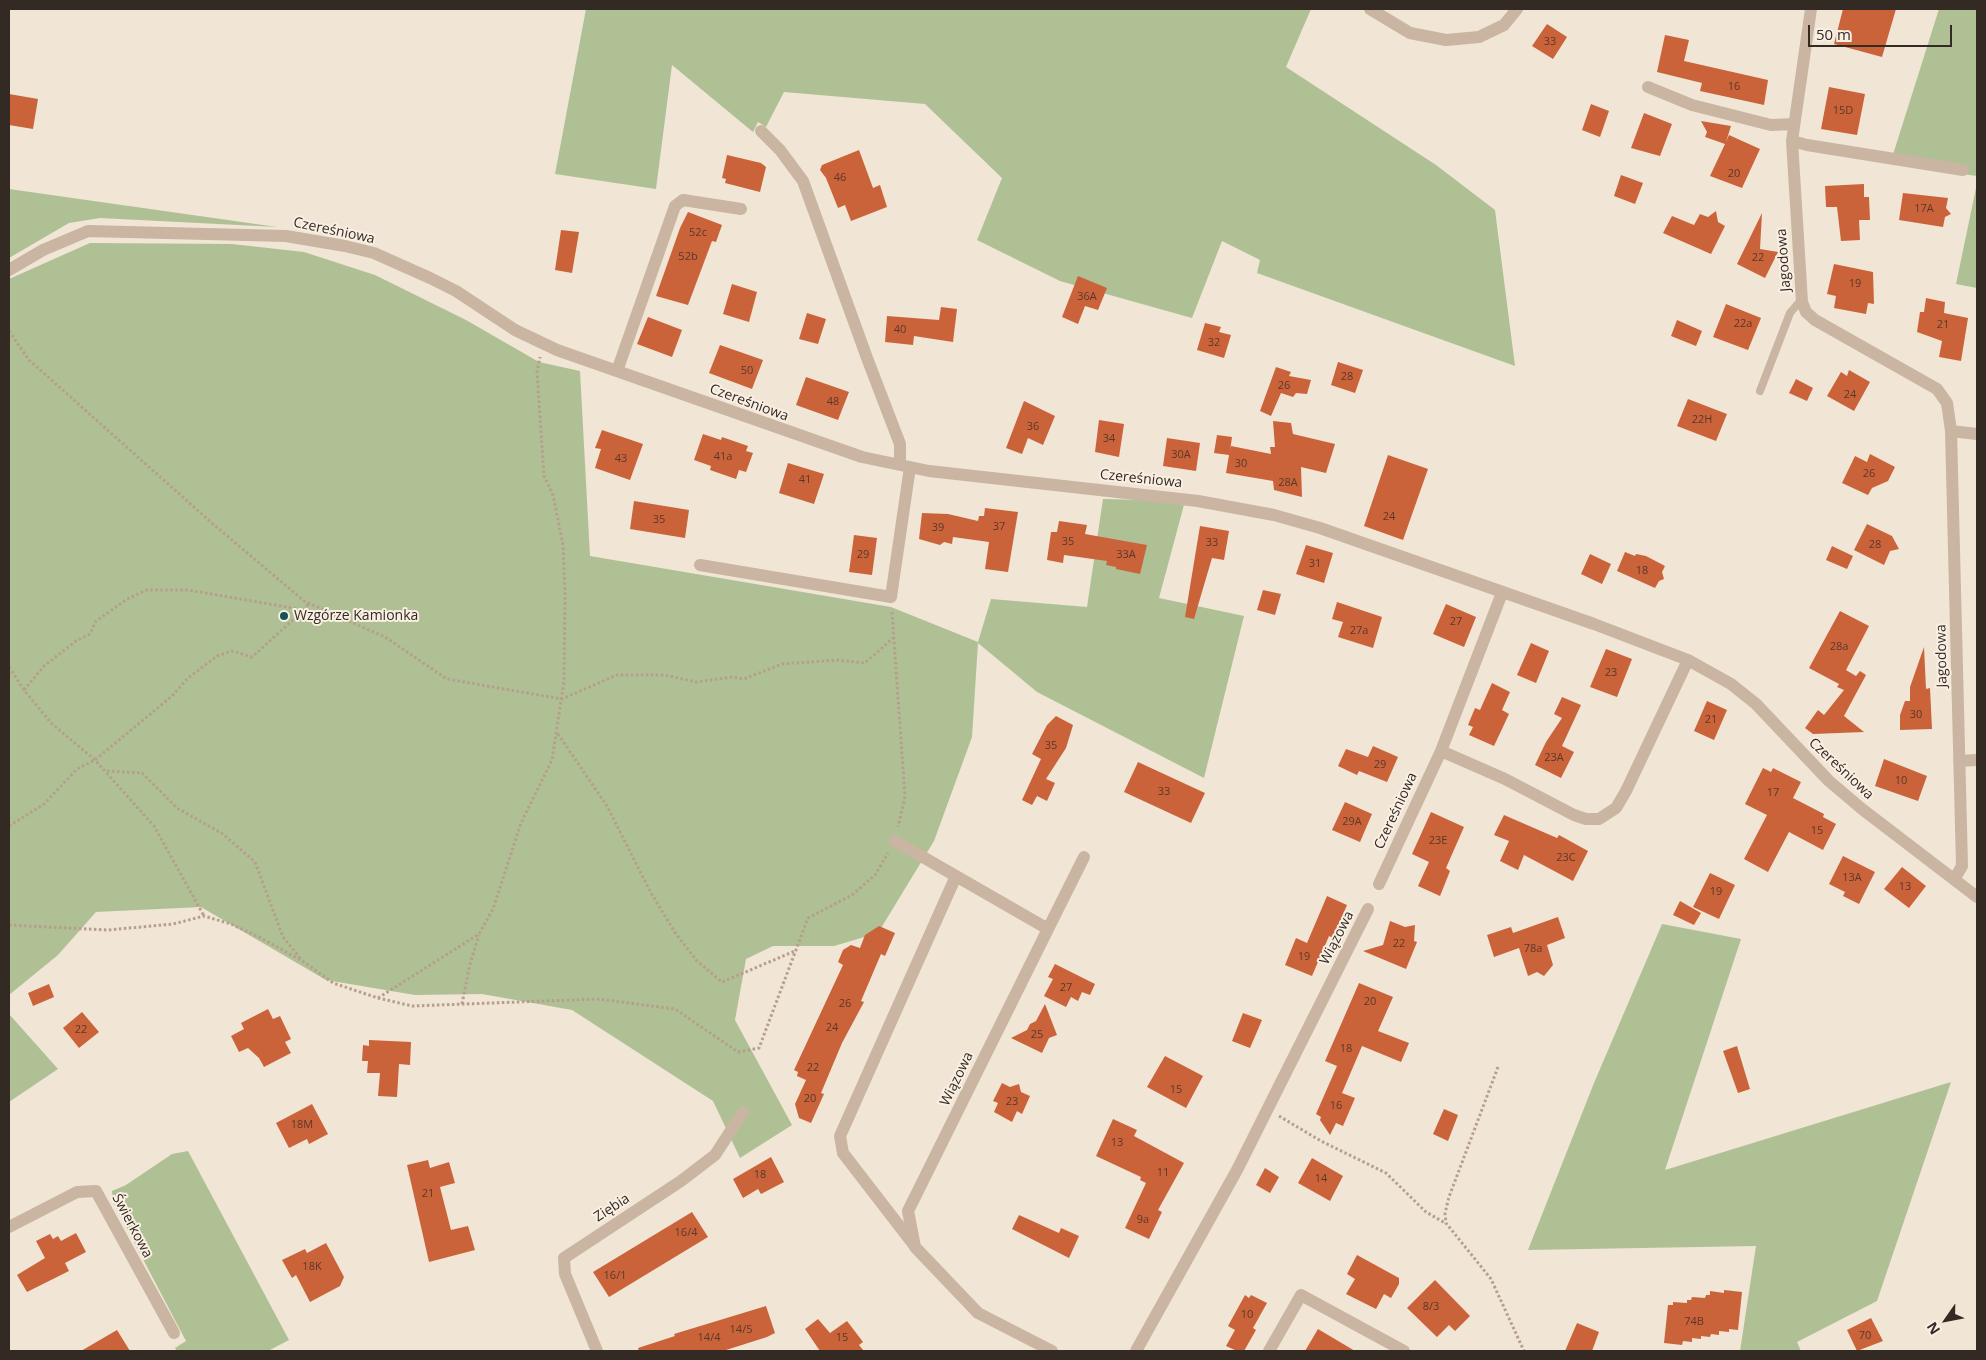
<!DOCTYPE html>
<html>
<head>
<meta charset="utf-8">
<style>
  body { margin:0 }
  #map { position:relative; width:1986px; height:1360px; overflow:hidden; background:#f1e5d5; font-family:"Open Sans",sans-serif }
  canvas { display:block }
  .frame { position:absolute; inset:0; border:10px solid #332a24; pointer-events:none }
  .north { position:absolute; left:1921px; top:1295px; width:50px; height:50px; -webkit-text-stroke:4px #f9efe2; paint-order:stroke; rotate:237deg; font-size:14px; font-weight:700; line-height:20px; text-align:center; color:#332a24 }
  .north::after { content:''; display:block; margin:auto; width:18px; height:22px; background:#332a24; clip-path:polygon(50% 0,100% 100%,50% 72%,0 100%) }
  .scale { position:absolute; left:1808px; top:25px; width:144px; height:22px; box-sizing:border-box; border:2px solid #332a24; border-top:0; padding-left:6px; font-size:15px; line-height:18px; white-space:nowrap; color:#332a24; -webkit-text-stroke:4px #f9efe2; paint-order:stroke }
</style>
</head>
<body>
<div id="map">
<canvas width="1986" height="1360"></canvas>
<div class="frame"></div>
<div class="north">N</div>
<div class="scale">50 m</div>
</div>
<script>
const g = document.querySelector('canvas').getContext('2d');
g.lineJoin = 'round';
function fill(path, color) {
  g.fillStyle = color;
  g.fill(path, 'evenodd');
}
function toPath(rows) {
  const path = new Path2D();
  for (const r of rows) {
    path.moveTo(r[0], r[1]);
    for (let i = 2; i < r.length; i += 2) path.lineTo(r[i], r[i + 1]);
  }
  return path;
}
function strokePath(path, color, width, dash) {
  g.strokeStyle = color;
  g.lineWidth = width;
  g.lineCap = dash ? 'butt' : 'round';
  g.setLineDash(dash || []);
  g.stroke(path);
}
function write(font, color, halo, rows, align = 'center') {
  g.font = font + ' "Open Sans",sans-serif';
  g.lineWidth = 4;
  g.setLineDash([]);
  g.textBaseline = 'middle';
  g.strokeStyle = halo;
  g.fillStyle = color;
  for (const [text, x, y, turn = 0] of rows) {
    g.save();
    g.translate(x, y);
    g.rotate((+turn || 0) * Math.PI / 180);
    g.textAlign = isNaN(turn) ? turn : align;
    if (halo) g.strokeText(text, 0, 0);
    g.fillText(text, 0, 0);
    g.restore();
  }
}
fill(toPath([
  [586,9,1311,9,1286,67,1436,165,1495,210,1515,366,1257,273,1260,260,1222,241,1192,318,1060,281,977,240,1002,178,925,104,784,92,766,127,758,122,753,132,672,65,656,189,555,174],
  [1939,9,1977,9,1977,176,1890,164],
  [1977,183,1977,288,1956,284],
  [9,189,277,227,100,218,69,223,9,258],
  [90,243,232,244,304,252,375,275,466,320,539,362,580,371,590,556,891,607,978,642,991,599,1087,607,1103,499,1185,501,1159,598,1244,616,1204,778,1037,692,978,643,972,737,934,841,878,933,834,946,773,946,746,959,735,1020,792,1125,740,1158,713,1101,572,1010,482,994,415,995,326,980,201,907,96,912,58,955,9,995,9,279],
  [1662,924,1741,939,1665,1170,1951,1082,1877,1301,1797,1342,1801,1351,1740,1351,1756,1246,1528,1250,1594,1083],
  [9,1014,58,1069,9,1102],
  [188,1151,289,1340,268,1351,177,1351,175,1348,186,1341,113,1202,112,1191,126,1185,172,1154]
]), '#b0c095');
fill(toPath([
  [1843,9,1896,9,1882,57,1834,44],
  [1547,24,1567,37,1553,59,1532,46],
  [1665,35,1689,40,1684,61,1768,80,1764,105,1700,91,1702,83,1657,72],
  [1829,87,1865,94,1857,135,1821,129],
  [9,94,38,99,33,129,9,125],
  [1591,104,1609,111,1600,137,1582,130],
  [1644,113,1672,124,1660,156,1631,148],
  [1701,121,1731,126,1726,142,1729,135,1760,149,1742,188,1710,176,1725,144,1705,137,1707,132],
  [859,150,873,188,880,185,887,207,851,221,845,205,838,208,826,178,820,170,822,165],
  [727,155,761,163,766,167,760,192,725,183,726,179,722,178],
  [1621,175,1643,183,1635,204,1614,196],
  [1864,184,1864,197,1869,197,1870,220,1859,220,1860,240,1841,241,1837,207,1826,207,1825,186],
  [1903,193,1948,198,1946,208,1951,214,1945,217,1943,227,1899,220],
  [1716,211,1718,222,1725,226,1711,254,1663,233,1672,216,1694,225,1700,214,1708,217],
  [688,212,722,225,716,242,712,241,688,305,656,296,680,228],
  [1762,213,1760,249,1778,252,1765,278,1737,264],
  [561,230,579,232,572,273,555,270],
  [1834,264,1873,272,1874,304,1868,303,1866,314,1834,308,1836,296,1827,294],
  [1078,276,1107,288,1098,310,1085,306,1078,324,1062,317],
  [732,284,757,292,749,322,723,314],
  [1926,298,1945,302,1944,313,1968,318,1961,361,1939,357,1942,341,1917,332,1920,312,1924,312],
  [1726,304,1761,318,1748,350,1713,337],
  [941,307,957,309,953,342,914,336,913,345,885,342,887,316,939,320],
  [807,313,826,319,818,344,799,339],
  [648,317,682,330,672,357,637,344],
  [1677,320,1702,331,1696,346,1671,336],
  [1205,323,1221,327,1219,332,1231,335,1224,358,1197,350],
  [720,345,763,360,752,389,709,373],
  [1338,362,1363,370,1355,393,1331,385],
  [1276,367,1291,372,1289,376,1311,380,1307,394,1296,393,1293,397,1281,393,1271,416,1260,411],
  [1849,370,1870,382,1854,411,1827,396,1841,372,1847,376],
  [806,377,849,392,838,420,796,405],
  [1796,379,1813,388,1807,401,1789,393],
  [1688,399,1727,414,1716,441,1677,426],
  [1024,401,1055,416,1043,445,1028,438,1022,454,1006,448],
  [1099,420,1124,424,1119,457,1095,452],
  [1273,421,1291,423,1293,434,1335,444,1326,473,1301,467,1302,497,1274,490,1273,481,1226,473,1229,455,1214,453,1217,435,1232,437,1230,451,1231,446,1271,454,1270,447,1275,447],
  [602,430,643,444,630,480,595,468,601,449,595,448],
  [703,434,721,440,722,437,748,446,746,451,753,453,746,472,739,470,736,479,710,470,711,466,694,460],
  [1167,438,1200,443,1196,471,1163,466],
  [1870,454,1895,467,1888,481,1872,488,1868,495,1842,483,1855,456,1867,462],
  [1388,455,1428,469,1403,540,1364,526],
  [788,463,824,474,814,504,779,493],
  [634,501,689,510,685,538,630,529],
  [985,508,1018,512,1008,572,985,569,989,542,953,537,952,544,944,542,940,545,919,539,922,513,948,514,978,521,979,516,984,516],
  [1059,521,1087,525,1085,534,1147,545,1140,574,1116,569,1116,567,1106,565,1107,561,1064,555,1063,563,1047,560,1051,532,1057,532],
  [1867,524,1892,536,1899,549,1890,551,1884,565,1854,550],
  [1200,526,1229,531,1224,560,1212,558,1194,619,1185,617],
  [854,535,877,538,872,575,849,572],
  [1306,545,1333,553,1324,583,1296,574],
  [1832,546,1853,556,1847,569,1826,560],
  [1625,552,1635,556,1636,554,1646,556,1665,566,1662,572,1664,579,1659,581,1655,588,1617,571],
  [1590,554,1611,564,1602,584,1581,574],
  [1263,590,1281,594,1275,615,1257,610],
  [1337,602,1382,617,1373,648,1338,637,1343,622,1332,619],
  [1446,604,1476,617,1464,647,1433,634],
  [1840,611,1869,626,1846,670,1856,676,1860,671,1866,675,1844,716,1864,732,1813,734,1805,728,1818,710,1824,715,1844,690,1837,687,1839,684,1809,668],
  [1531,643,1549,651,1536,683,1517,675],
  [1924,647,1926,689,1930,688,1932,729,1900,730,1900,715,1905,701,1910,701,1910,687],
  [1606,649,1632,659,1617,697,1590,687],
  [1492,683,1510,692,1502,710,1509,714,1494,746,1469,735,1473,727,1468,725,1475,708,1480,710],
  [1562,697,1581,705,1562,746,1574,752,1561,778,1535,765,1546,742,1562,718,1554,714],
  [1707,701,1727,710,1714,740,1694,731],
  [1056,716,1073,725,1066,748,1046,779,1055,783,1047,801,1037,796,1032,805,1022,800,1041,759,1032,754,1047,725],
  [1373,746,1398,757,1387,782,1359,771,1357,775,1338,766,1346,749,1368,757],
  [1884,759,1927,776,1918,801,1875,786],
  [1138,762,1205,793,1191,823,1124,792],
  [1763,768,1771,772,1773,768,1801,782,1793,798,1824,814,1823,817,1836,824,1823,850,1789,832,1768,872,1744,859,1767,815,1745,804],
  [1345,802,1372,814,1360,842,1332,830],
  [1431,812,1464,827,1446,868,1450,871,1440,896,1418,886,1429,862,1412,854],
  [1504,815,1557,838,1559,835,1588,851,1573,881,1524,855,1518,870,1500,861,1509,841,1494,835],
  [1843,856,1875,872,1859,904,1843,896,1845,892,1829,884],
  [1902,867,1926,886,1909,908,1884,889],
  [1710,873,1735,885,1719,919,1693,907],
  [1327,896,1347,905,1333,938,1329,936,1312,976,1285,965,1296,938,1307,943],
  [1680,901,1701,913,1694,925,1673,915],
  [1558,917,1565,938,1547,945,1553,965,1544,976,1537,972,1528,976,1519,948,1494,957,1487,935,1511,927,1513,933],
  [1390,921,1405,927,1415,925,1414,941,1417,942,1406,969,1363,951,1383,945],
  [879,926,895,933,885,956,881,954,861,1001,864,1002,842,1043,821,1093,824,1094,811,1123,799,1118,795,1104,806,1080,797,1076,798,1072,794,1070,843,965,838,962,843,950,851,945,860,948,865,935],
  [1055,964,1095,984,1090,995,1082,992,1078,1001,1071,997,1066,1007,1044,996,1053,979,1048,977],
  [1359,983,1393,997,1378,1031,1409,1043,1401,1062,1362,1046,1342,1093,1355,1098,1343,1126,1336,1123,1330,1135,1320,1120,1321,1117,1316,1114,1337,1066,1325,1061],
  [49,984,54,997,33,1006,28,993],
  [1045,1004,1057,1035,1049,1038,1042,1053,1011,1038,1027,1030,1030,1024,1036,1021],
  [268,1009,273,1019,280,1016,291,1039,285,1042,291,1053,264,1067,259,1058,248,1048,239,1052,231,1036,244,1029,241,1023],
  [82,1012,99,1032,79,1048,63,1028],
  [1243,1013,1262,1020,1250,1048,1232,1041],
  [369,1040,411,1042,410,1065,399,1064,397,1097,378,1096,380,1073,367,1073,368,1061,362,1061,363,1045,369,1046],
  [1737,1046,1750,1089,1738,1093,1723,1051],
  [1165,1056,1203,1076,1186,1108,1147,1087],
  [1002,1083,1010,1087,1019,1084,1021,1092,1030,1096,1022,1114,1017,1111,1012,1122,994,1112,998,1103,993,1101],
  [312,1104,328,1134,309,1144,307,1139,289,1148,276,1123],
  [1444,1109,1458,1115,1448,1141,1433,1134],
  [1113,1119,1137,1130,1134,1136,1184,1163,1158,1210,1162,1212,1149,1239,1125,1228,1146,1183,1140,1180,1141,1177,1096,1156],
  [771,1157,784,1182,761,1194,758,1189,743,1198,733,1179],
  [1312,1158,1343,1176,1330,1201,1298,1183],
  [428,1160,430,1168,449,1162,455,1183,440,1187,451,1230,468,1226,475,1250,429,1262,407,1165],
  [1265,1168,1279,1177,1270,1193,1256,1185],
  [692,1212,708,1237,609,1297,593,1272],
  [1019,1215,1059,1233,1061,1228,1079,1236,1069,1258,1012,1229],
  [76,1233,86,1252,65,1263,69,1271,27,1292,17,1275,45,1258,36,1241,50,1234,53,1239,58,1236,61,1241],
  [326,1243,344,1277,340,1286,310,1302,296,1275,292,1278,282,1260,305,1249,307,1253],
  [1357,1255,1399,1278,1399,1284,1391,1298,1384,1294,1376,1309,1346,1294,1355,1279,1347,1274],
  [1435,1280,1470,1316,1455,1331,1449,1325,1437,1337,1407,1308],
  [1724,1290,1742,1292,1738,1330,1729,1329,1729,1332,1719,1331,1719,1335,1711,1334,1710,1337,1701,1336,1701,1339,1692,1338,1692,1342,1683,1341,1682,1345,1664,1343,1668,1305,1673,1305,1673,1302,1687,1303,1687,1300,1691,1300,1692,1297,1705,1298,1706,1295,1710,1295,1710,1291,1724,1293],
  [1245,1295,1249,1298,1251,1295,1267,1303,1253,1328,1256,1330,1244,1351,1237,1351,1226,1346,1235,1330,1228,1326],
  [766,1306,775,1333,767,1337,723,1351,639,1351,638,1348,675,1336,674,1334],
  [1871,1318,1883,1341,1857,1351,1847,1330],
  [818,1319,830,1333,847,1321,863,1342,859,1345,864,1351,820,1351,805,1329],
  [1577,1323,1599,1332,1592,1351,1565,1351],
  [1318,1329,1355,1351,1305,1351],
  [117,1330,130,1351,81,1351]
]), '#cb633a');
strokePath(toPath([
  [9,331,29,360,213,524,304,601,385,637,447,679,562,699,617,675,665,675,696,682,732,677,744,679,782,664,837,660,865,663,893,638],
  [892,612,905,797,898,827],
  [9,667,24,690,51,723,95,760,154,826,204,916],
  [24,690,44,666,76,641,90,634,96,621,129,598,147,590,188,590,304,610,309,603],
  [558,734,607,806,651,893,676,934,697,961,722,982,795,951],
  [107,771,142,773,177,808,223,834,255,862,283,937,301,959],
  [9,826,44,804,77,769,95,760,172,696,188,678,217,656,232,651,252,657,304,610],
  [9,925,108,930,173,924,204,916,231,924,261,938,304,962,333,983,378,998,412,1006,598,999,675,1009,738,1052,759,1048,808,918,852,895,875,875,888,853],
  [378,998,479,934,493,909,521,823,552,760,564,681,565,594,563,545,553,495,544,476,537,372,540,357],
  [462,1004,470,964,479,935],
  [1498,1067,1449,1197,1445,1213,1446,1223,1491,1279,1524,1351],
  [1279,1116,1321,1141,1386,1173,1426,1212,1445,1223]
]), '#b59f8c', 3, [2.5, 2.5]);
strokePath(toPath([
  [1760,391,1790,313,1802,299]
]), '#c9b5a1', 8);
strokePath(toPath([
  [1370,9,1410,33,1446,40,1479,37,1504,25,1517,9],
  [1811,9,1792,141,1802,302,1806,312,1815,320,1937,389,1947,403,1951,431,1962,866,1955,878],
  [1648,87,1692,105,1771,125,1794,124],
  [761,131,780,150,803,181,867,358,900,444,900,464],
  [1792,141,1807,145,1963,170],
  [9,270,43,250,88,231,286,236,345,246,374,253,430,278,456,291,515,330,557,350,862,457,929,471,1198,501,1274,515,1320,528,1594,624,1688,660,1731,684,1756,704,1829,781,1862,809,1977,897],
  [617,371,675,206,683,200,741,209],
  [1951,431,1977,434],
  [700,565,891,597,910,467],
  [1441,751,1505,779,1574,815,1586,819,1599,819,1616,808,1626,791,1688,660],
  [1959,761,1977,760],
  [895,841,1048,929,908,1211,915,1247,978,1313,1052,1351],
  [1379,884,1441,751,1502,593],
  [1048,929,1084,857],
  [9,1227,77,1192,96,1191,174,1333],
  [914,1245,843,1153,840,1136,956,876],
  [597,1351,565,1274,564,1258,681,1181,715,1155,743,1112],
  [1136,1351,1237,1170,1368,909],
  [1269,1351,1301,1295,1404,1351]
]), '#c9b5a1', 12);
for (const [x, y, r, color] of [
  [284,616,5,"#194f56"]
]) {
  const dot = new Path2D();
  dot.arc(x, y, r, 0, 2 * Math.PI);
  g.fillStyle = color;
  g.fill(dot);
  strokePath(dot, '#f9efe2', 2);
}
write('11px', '#59382a', null, [
  ["33",1550,42],
  ["16",1734,87],
  ["15D",1843,111],
  ["20",1734,174],
  ["46",840,178],
  ["17A",1924,209],
  ["52c",698,233],
  ["52b",688,257],
  ["22",1758,258],
  ["19",1855,284],
  ["36A",1087,297],
  ["22a",1743,324],
  ["21",1943,325],
  ["40",900,330],
  ["32",1214,343],
  ["50",747,371],
  ["28",1347,377],
  ["26",1284,386],
  ["24",1850,395],
  ["48",833,402],
  ["22H",1702,420],
  ["36",1033,427],
  ["34",1109,439],
  ["30A",1181,455],
  ["41a",723,457],
  ["43",621,459],
  ["30",1241,464],
  ["26",1869,474],
  ["41",805,480],
  ["28A",1288,483],
  ["24",1389,517],
  ["35",659,520],
  ["37",999,527],
  ["39",938,528],
  ["35",1068,542],
  ["33",1212,543],
  ["28",1875,545],
  ["29",863,555],
  ["33A",1126,555],
  ["31",1315,564],
  ["18",1642,571],
  ["27",1456,622],
  ["27a",1359,631],
  ["28a",1839,647],
  ["23",1611,673],
  ["30",1916,715],
  ["21",1711,720],
  ["35",1051,746],
  ["23A",1554,758],
  ["29",1380,765],
  ["10",1901,781],
  ["33",1164,792],
  ["17",1773,793],
  ["29A",1352,822],
  ["15",1817,831],
  ["23E",1438,841],
  ["23C",1566,858],
  ["13A",1852,878],
  ["13",1905,887],
  ["19",1716,892],
  ["22",1399,944],
  ["78a",1533,949],
  ["19",1304,957],
  ["27",1066,988],
  ["20",1370,1002],
  ["26",845,1004],
  ["24",832,1028],
  ["22",81,1030],
  ["25",1037,1035],
  ["18",1346,1049],
  ["22",813,1068],
  ["15",1176,1090],
  ["20",810,1099],
  ["23",1012,1102],
  ["16",1336,1106],
  ["18M",302,1125],
  ["13",1117,1143],
  ["11",1163,1173],
  ["18",760,1175],
  ["14",1321,1179],
  ["21",428,1194],
  ["9a",1143,1220],
  ["16/4",686,1233],
  ["18K",312,1267],
  ["16/1",615,1276],
  ["8/3",1431,1307],
  ["10",1247,1315],
  ["74B",1694,1322],
  ["14/5",741,1330],
  ["70",1865,1336],
  ["14/4",709,1338],
  ["15",842,1338]
]);
write('14px', '#332a24', '#f9efe2', [
  ["Czereśniowa",334,231,12],
  ["Jagodowa",1784,260,-94],
  ["Czereśniowa",749,403,20],
  ["Czereśniowa",1141,479,6],
  ["Jagodowa",1942,656,-91],
  ["Czereśniowa",1841,769,43],
  ["Czereśniowa",1396,811,-65],
  ["Wiązowa",1337,938,-63],
  ["Wiązowa",957,1079,-64],
  ["Ziębia",612,1208,-33],
  ["Świerkowa",132,1226,62]
]);
write('14px', '#332a24', '#f9efe2', [
  ["Wzgórze Kamionka",294,616]
], 'left');
</script>
</body>
</html>
